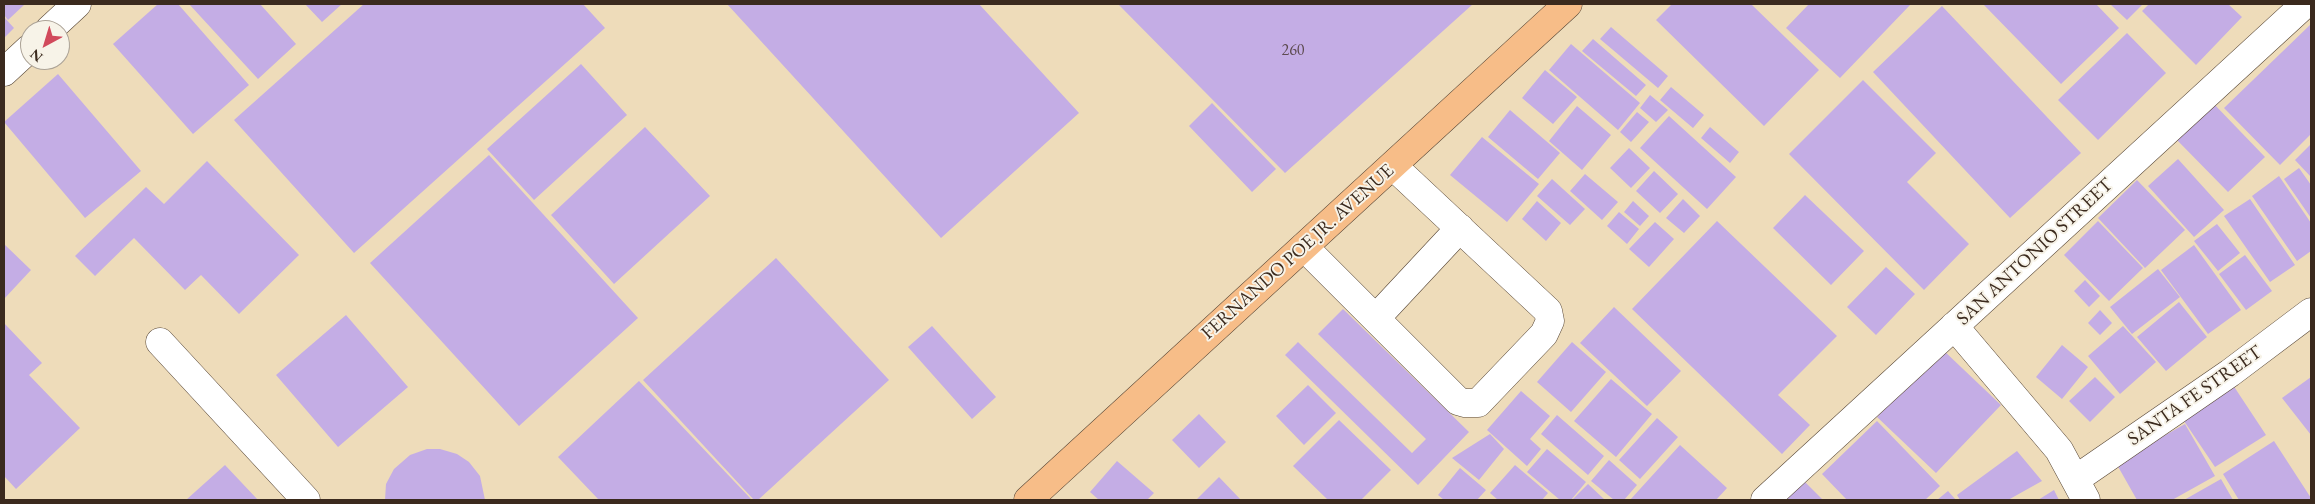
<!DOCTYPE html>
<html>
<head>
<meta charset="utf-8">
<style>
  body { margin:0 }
  #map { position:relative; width:2315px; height:504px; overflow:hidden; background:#eedcba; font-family:"EB Garamond",serif }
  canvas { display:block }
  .frame { position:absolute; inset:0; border:5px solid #3b2a1e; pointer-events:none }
  .north { position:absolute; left:20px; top:20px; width:50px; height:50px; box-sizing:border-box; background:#f7f3e8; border:1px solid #aca397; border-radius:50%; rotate:219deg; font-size:14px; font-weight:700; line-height:20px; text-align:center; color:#3b2a1e }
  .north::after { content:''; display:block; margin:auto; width:18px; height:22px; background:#d1495b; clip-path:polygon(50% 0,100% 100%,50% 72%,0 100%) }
</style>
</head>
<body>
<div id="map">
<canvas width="2315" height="504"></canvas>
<div class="frame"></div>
<div class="north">N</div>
</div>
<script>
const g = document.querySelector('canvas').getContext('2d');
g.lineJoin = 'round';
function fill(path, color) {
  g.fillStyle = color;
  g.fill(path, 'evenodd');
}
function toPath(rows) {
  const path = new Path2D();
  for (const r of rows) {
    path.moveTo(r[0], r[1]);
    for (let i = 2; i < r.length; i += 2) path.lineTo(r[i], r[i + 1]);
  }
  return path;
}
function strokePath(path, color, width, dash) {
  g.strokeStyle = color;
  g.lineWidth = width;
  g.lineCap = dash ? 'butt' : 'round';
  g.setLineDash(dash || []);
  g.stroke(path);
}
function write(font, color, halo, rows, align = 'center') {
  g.font = font + ' "EB Garamond",serif';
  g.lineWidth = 4;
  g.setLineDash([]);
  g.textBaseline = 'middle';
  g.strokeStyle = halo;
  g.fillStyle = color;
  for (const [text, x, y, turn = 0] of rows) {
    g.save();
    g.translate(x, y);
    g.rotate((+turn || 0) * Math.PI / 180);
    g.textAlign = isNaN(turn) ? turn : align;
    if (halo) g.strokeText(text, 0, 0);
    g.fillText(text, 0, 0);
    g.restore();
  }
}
fill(toPath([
  [4,4,25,4,8,20,4,15],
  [158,4,178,4,249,85,193,134,113,44],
  [189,4,260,4,296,44,258,79],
  [305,4,342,4,322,22],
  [364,4,583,4,605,28,354,253,234,120],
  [727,4,979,4,1079,113,941,238],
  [1118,4,1473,4,1285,173],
  [1672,4,1751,4,1819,70,1764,126,1656,20],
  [1809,4,1911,4,1840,78,1786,28],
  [1983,4,2096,4,2119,28,2061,84],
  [2110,4,2143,4,2127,20],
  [2149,4,2228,4,2242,17,2196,65,2142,11],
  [1942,6,2081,153,2010,218,1873,72],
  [4,17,14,28,4,38],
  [2311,24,2311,134,2280,165,2224,108],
  [1611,27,1668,76,1658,88,1600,39],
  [2127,33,2166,73,2098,140,2058,100],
  [1593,39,1646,85,1636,96,1582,51],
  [1571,44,1640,103,1618,130,1549,70],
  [581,64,627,115,534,200,487,149],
  [1545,70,1577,97,1553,124,1522,98],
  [58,74,141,171,85,218,4,122],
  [1863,80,1936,153,1907,182,1969,244,1924,290,1789,154],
  [1671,87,1704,115,1693,128,1660,100],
  [1650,95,1668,110,1656,122,1640,108],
  [1212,103,1276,169,1252,192,1189,126],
  [2213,103,2265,157,2228,192,2176,139],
  [1577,106,1611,135,1582,170,1549,141],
  [1510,110,1560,153,1538,179,1488,137],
  [1637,112,1649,122,1631,142,1620,132],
  [1669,116,1736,177,1707,209,1640,148],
  [645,127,710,196,614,284,551,215],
  [1710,127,1739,152,1730,163,1701,138],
  [1482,137,1539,184,1507,222,1450,175],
  [2311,144,2311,177,2295,160],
  [1629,148,1650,168,1631,188,1610,168],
  [489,155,638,318,519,426,370,263],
  [2178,159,2224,210,2194,237,2148,186],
  [207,161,299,255,239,314,201,275,185,290,134,238,95,276,75,256,146,187,164,204],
  [2299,168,2311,185,2311,218,2284,179],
  [1654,171,1678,194,1660,213,1636,191],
  [1585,174,1618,202,1602,220,1570,191],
  [2279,176,2311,223,2311,251,2297,261,2252,196],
  [1552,179,1585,209,1570,225,1537,196],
  [2137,180,2185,230,2145,268,2098,218],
  [1805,195,1864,251,1831,285,1773,228],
  [1683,199,1700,216,1684,233,1666,218],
  [2250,199,2295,265,2270,282,2224,216],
  [1537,201,1561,223,1546,241,1522,219],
  [1633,201,1649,216,1640,226,1624,212],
  [1619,212,1639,229,1627,244,1607,226],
  [1717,221,1837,336,1778,395,1810,425,1782,454,1632,309],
  [2098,221,2143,268,2109,301,2064,255],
  [1655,222,1674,239,1649,267,1629,249],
  [2217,224,2240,253,2218,271,2194,241],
  [4,244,31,270,4,299],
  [2194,245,2241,310,2208,334,2161,270],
  [2245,255,2272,291,2246,310,2219,274],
  [776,258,889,380,758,500,754,500,643,380],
  [1886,267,1915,294,1876,335,1847,307],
  [2158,269,2180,297,2132,334,2110,307],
  [2085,280,2100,296,2089,307,2074,291],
  [2179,302,2207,337,2166,371,2137,337],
  [1614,307,1681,371,1647,406,1580,343],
  [1343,309,1469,432,1418,485,1285,355,1298,342,1412,453,1426,439,1318,334],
  [2100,310,2112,323,2100,335,2088,323],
  [346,315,408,387,338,447,276,375],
  [4,323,42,363,29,375,80,428,16,489,4,476],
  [932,326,996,397,972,419,908,347],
  [2123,326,2156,362,2120,394,2088,356],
  [1572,342,1606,372,1571,412,1537,382],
  [2062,345,2088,367,2062,399,2036,377],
  [1942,349,2001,405,1936,473,1877,417],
  [2095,377,2115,397,2090,422,2069,401],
  [2311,377,2311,435,2282,398],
  [1611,379,1652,414,1616,457,1574,421],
  [639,381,751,499,750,500,599,500,558,457],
  [2231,382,2266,435,2215,467,2180,415],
  [1308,385,1336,413,1304,445,1276,416],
  [1521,391,1550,416,1530,439,1541,449,1527,466,1487,430],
  [1199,414,1226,442,1199,468,1172,440],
  [1557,415,1604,456,1588,475,1541,434],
  [1657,418,1678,437,1640,479,1619,460],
  [1339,420,1391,470,1361,500,1328,500,1293,466],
  [1877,421,1940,486,1925,500,1847,500,1822,474],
  [2185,424,2215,476,2172,500,2137,500,2116,463],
  [1490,434,1504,449,1479,480,1452,458],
  [2274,441,2311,498,2311,500,2239,500,2223,474],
  [1680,445,1727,488,1716,500,1630,500],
  [427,449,440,449,457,454,469,462,480,476,485,500,385,500,386,484,394,469,410,455],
  [1547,449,1586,482,1571,500,1560,500,1527,472],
  [2017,451,2042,481,2008,500,1960,500,1957,495],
  [1609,460,1637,485,1624,500,1614,500,1591,481],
  [1117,461,1154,493,1147,500,1099,500,1090,492],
  [225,465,258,500,186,500],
  [1515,465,1548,493,1542,500,1498,500,1490,493],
  [1460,468,1486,490,1477,500,1444,500,1438,495],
  [1219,477,1241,500,1196,500],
  [2221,479,2233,500,2184,500],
  [1803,480,1823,500,1781,500],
  [1588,484,1605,500,1572,500],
  [2054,490,2059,500,2038,500],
  [1948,491,1956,500,1937,500]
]), '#c4ade5');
const minor = toPath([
  [49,30,77,4],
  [4,72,30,48],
  [1304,247,1458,401,1465,403,1478,403,1544,334,1550,321,1548,311,1393,166],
  [1376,318,1460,228],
  [1954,326,2059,450,2086,500],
  [160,342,306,500],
  [2076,479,2230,373,2311,312],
  [1765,500,2305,4]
]);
const major = toPath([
  [1028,500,1568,4]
]);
strokePath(minor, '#564535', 29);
strokePath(major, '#564535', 29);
strokePath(minor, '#fff', 28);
strokePath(major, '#f7bd88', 28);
write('16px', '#5d4b50', null, [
  ["260",1293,51]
]);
write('19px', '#3b2a1e', '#f7f3e8', [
  ["FERNANDO POE JR. AVENUE",1298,252,-42],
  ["SAN ANTONIO STREET",2035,252,-43],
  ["SANTA FE STREET",2195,396,-35]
]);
</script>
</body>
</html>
